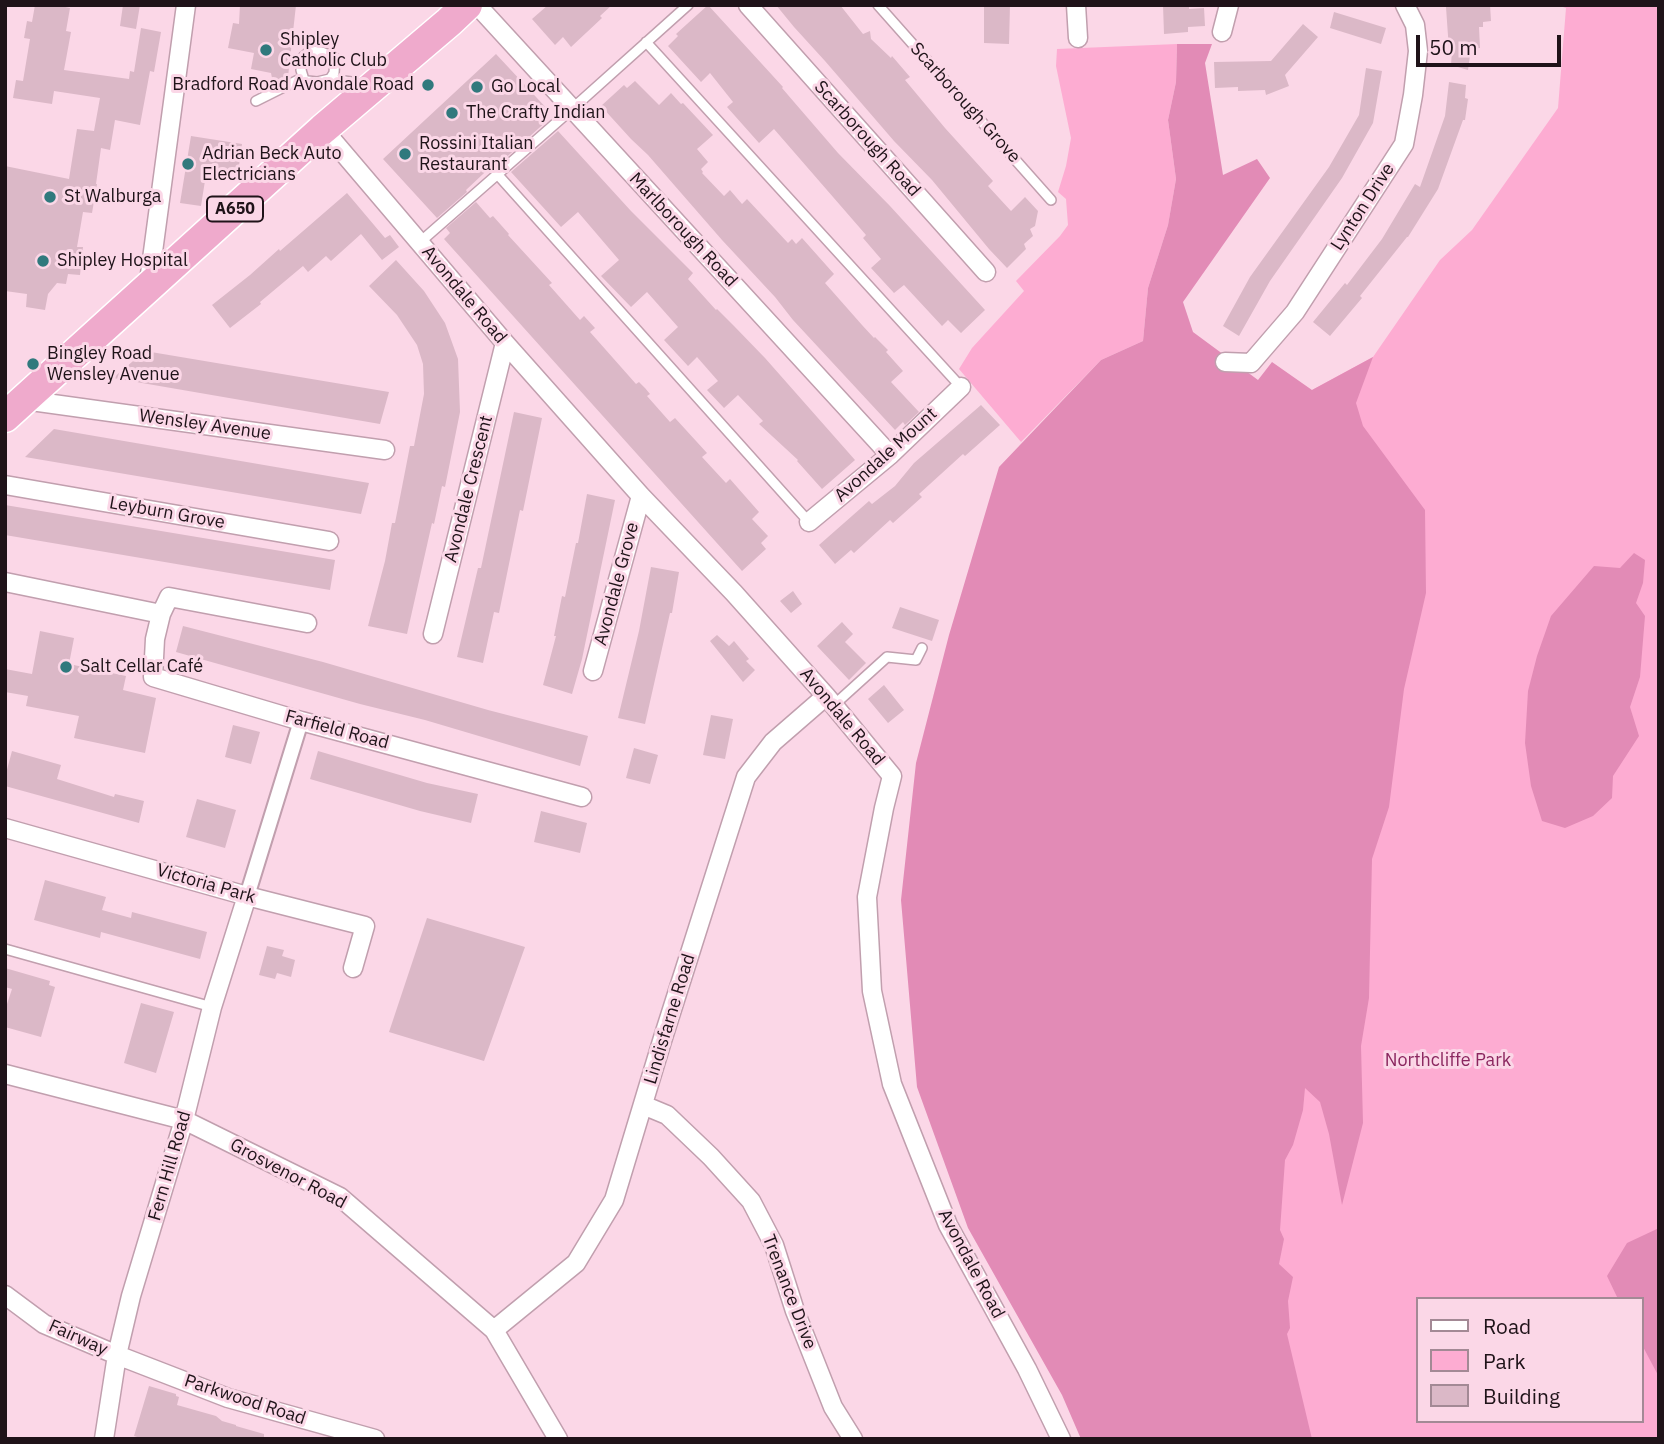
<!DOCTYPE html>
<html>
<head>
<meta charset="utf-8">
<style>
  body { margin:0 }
  #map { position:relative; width:1664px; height:1444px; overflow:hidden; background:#fbd7e7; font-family:"IBM Plex Sans",sans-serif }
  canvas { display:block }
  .frame { position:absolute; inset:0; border:7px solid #1f1319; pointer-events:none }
  .legend { position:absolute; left:1416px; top:1297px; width:228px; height:126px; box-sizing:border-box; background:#fbd7e7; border:2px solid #a38995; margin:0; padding:9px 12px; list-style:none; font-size:21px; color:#1f1319 }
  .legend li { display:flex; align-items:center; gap:14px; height:35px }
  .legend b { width:35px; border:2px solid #a38995 }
  .scale { position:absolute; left:1416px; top:35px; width:145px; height:32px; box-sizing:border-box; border:4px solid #1f1319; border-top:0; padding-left:9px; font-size:21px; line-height:24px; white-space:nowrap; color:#1f1319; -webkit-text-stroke:5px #fbd7e7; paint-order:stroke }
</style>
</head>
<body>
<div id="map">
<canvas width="1664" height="1444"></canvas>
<div class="frame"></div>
<ul class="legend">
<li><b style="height:9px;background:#fff"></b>Road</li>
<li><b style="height:19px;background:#fdacd2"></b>Park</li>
<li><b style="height:19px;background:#dbb8c7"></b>Building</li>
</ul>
<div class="scale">50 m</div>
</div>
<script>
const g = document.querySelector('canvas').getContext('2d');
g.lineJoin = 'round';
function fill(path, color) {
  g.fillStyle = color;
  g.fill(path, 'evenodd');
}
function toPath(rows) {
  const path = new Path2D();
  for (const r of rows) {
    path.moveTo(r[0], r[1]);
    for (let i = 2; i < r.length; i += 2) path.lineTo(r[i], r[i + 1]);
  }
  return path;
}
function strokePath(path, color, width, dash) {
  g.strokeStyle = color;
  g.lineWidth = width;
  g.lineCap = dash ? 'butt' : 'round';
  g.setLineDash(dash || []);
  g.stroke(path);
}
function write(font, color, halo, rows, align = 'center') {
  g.font = font + ' "IBM Plex Sans",sans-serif';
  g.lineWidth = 6;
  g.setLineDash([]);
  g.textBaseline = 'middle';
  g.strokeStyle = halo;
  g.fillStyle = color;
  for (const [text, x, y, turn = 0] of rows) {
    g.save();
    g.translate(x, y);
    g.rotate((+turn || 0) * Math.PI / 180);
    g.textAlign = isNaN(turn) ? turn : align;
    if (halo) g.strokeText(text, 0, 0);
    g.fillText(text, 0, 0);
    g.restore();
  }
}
fill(toPath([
  [1557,5,1659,5,1659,1439,1264,1439,1312,390,1373,357,1440,260,1472,230,1558,108,1566,8],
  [1417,1299,1641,1299,1641,1421,1417,1421],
  [1177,44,1176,82,1168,120,1176,179,1168,225,1148,288,1143,341,1101,360,1021,442,959,369,972,348,1024,291,1016,281,1060,236,1068,225,1066,199,1058,192,1066,166,1071,138,1056,66,1057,49]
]), '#fdacd2');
fill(toPath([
  [1177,44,1212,44,1205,63,1223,175,1257,159,1270,178,1183,302,1193,332,1258,380,1272,362,1312,390,1373,357,1356,403,1363,426,1425,510,1426,593,1404,689,1389,807,1372,859,1369,998,1361,1046,1363,1123,1342,1205,1329,1134,1320,1102,1305,1088,1303,1110,1293,1145,1285,1160,1280,1230,1284,1239,1279,1264,1293,1277,1288,1301,1290,1328,1287,1334,1312,1439,1081,1439,1062,1395,968,1228,917,1087,901,900,916,763,949,635,999,467,1101,360,1143,341,1148,288,1168,225,1176,179,1168,120,1176,82],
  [1634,553,1645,560,1643,583,1636,603,1645,616,1640,677,1630,707,1639,736,1613,776,1612,798,1593,816,1565,828,1542,821,1531,786,1525,743,1528,691,1537,656,1551,616,1594,566,1620,568],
  [1659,1228,1659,1377,1641,1343,1641,1299,1618,1299,1607,1276,1627,1243]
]), '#e28bb6');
fill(toPath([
  [35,5,56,5,70,8,66,31,71,32,64,70,129,79,130,71,134,72,141,28,161,32,154,72,150,71,140,125,115,120,110,150,101,148,96,184,97,184,92,213,83,212,77,247,83,247,80,275,68,274,66,284,57,283,48,294,45,310,26,307,27,294,5,291,5,166,69,179,77,129,94,131,100,98,54,91,52,104,13,98,16,80,23,81,30,39,24,38,27,21,32,22],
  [123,5,140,5,136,29,120,26],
  [240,5,296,5,288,77,283,80,272,78,271,73,251,69,254,53,228,48,233,23,239,24],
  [548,5,612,5,600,16,602,18,571,47,563,37,555,45,532,19],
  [708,5,783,87,782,88,794,102,838,153,890,206,985,310,961,333,948,320,942,326,904,285,894,293,871,268,881,259,863,238,866,235,774,129,759,143,727,107,733,102,710,73,701,82,668,46,678,36,676,34],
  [776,5,840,5,863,34,870,31,871,39,891,58,892,56,910,77,905,80,945,128,993,181,988,186,1011,211,1025,197,1038,211,1035,226,1030,229,1033,236,1024,244,1026,249,1007,268,989,249,932,180,894,141,825,61,794,27],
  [984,5,1010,5,1009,44,984,43],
  [1163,5,1189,5,1189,9,1204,8,1205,26,1188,27,1188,32,1164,34],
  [1457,5,1490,5,1491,21,1483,22,1483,27,1479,27,1480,48,1471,49,1468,70,1451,65,1452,50,1449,50,1446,7],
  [1334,12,1386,28,1381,44,1330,28],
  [1303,24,1318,37,1285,75,1289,86,1266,95,1265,90,1238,91,1238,87,1215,88,1214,62,1271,61],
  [496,54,550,112,545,117,548,120,501,162,499,159,466,190,467,192,437,218,383,159],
  [1366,68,1382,71,1373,123,1342,178,1270,281,1239,336,1223,326,1250,277,1329,167,1359,115],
  [635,81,659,105,671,93,681,104,683,103,713,135,697,149,708,162,701,169,703,172,702,173,724,196,730,190,742,204,747,199,788,243,792,239,796,244,802,238,834,274,825,283,862,325,874,338,875,337,888,350,886,352,903,371,891,382,919,412,905,425,903,422,895,430,793,320,775,297,722,240,648,155,631,139,601,106,624,85,627,88],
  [1449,82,1466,85,1465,98,1468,99,1465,120,1463,120,1438,189,1408,237,1407,237,1360,296,1362,298,1330,336,1313,322,1345,283,1347,285,1382,239,1415,184,1420,187,1445,116],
  [558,131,631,211,693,273,688,279,716,310,717,309,734,326,765,358,855,460,822,489,797,461,798,460,759,424,763,421,738,395,724,408,707,390,718,381,697,357,688,366,664,340,678,327,647,292,631,307,601,276,619,260,578,212,561,227,511,172],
  [191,136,242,144,238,173,207,168,201,206,180,203],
  [347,193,385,238,390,235,399,247,382,260,361,234,331,261,326,256,308,272,303,266,260,302,261,304,230,328,212,305,250,275,279,249,280,251],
  [476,202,490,218,493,216,509,234,508,235,552,283,549,285,580,320,584,316,595,328,590,332,636,384,639,382,645,388,650,394,647,396,670,422,675,418,707,453,702,457,726,483,730,479,759,512,752,519,768,536,761,543,766,549,742,571,444,239,450,233,446,228],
  [396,260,424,291,445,323,458,359,460,412,445,487,442,486,434,524,432,523,407,634,368,626,385,561,392,523,395,523,410,446,414,446,424,394,423,364,417,345,397,315,369,286],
  [145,351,389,392,380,424,113,378],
  [981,405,1000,425,965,456,963,454,919,494,922,497,893,523,890,520,854,553,851,550,835,564,819,545,869,501,872,504,895,486,914,463],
  [514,412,542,418,523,511,520,510,499,613,494,612,483,663,457,657,478,568,481,568],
  [54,429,369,483,361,514,25,457],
  [587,494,615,500,582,659,572,694,543,685,556,636,554,636,562,596,565,597,576,543,578,543],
  [5,505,335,560,330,590,5,535],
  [651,567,679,572,672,613,670,613,645,724,618,718,639,631],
  [793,591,802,604,791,613,780,601],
  [900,607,939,620,932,641,892,628],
  [842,622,853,634,845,642,866,663,849,680,817,646],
  [183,626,323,662,488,710,588,736,580,766,425,720,360,704,176,652],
  [40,631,74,638,69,664,126,676,123,690,156,698,145,753,74,738,79,716,26,706,28,696,5,692,5,669,32,674],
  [717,635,729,646,734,641,749,659,746,661,755,670,743,682,710,641],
  [884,685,904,710,888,723,868,699],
  [711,715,733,719,725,759,703,755],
  [233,725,260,732,251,764,225,757],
  [634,748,658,755,650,784,626,778],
  [12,751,61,765,57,779,114,797,115,794,144,801,139,823,5,786,5,777],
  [318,751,427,783,478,794,471,823,420,811,310,779],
  [197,799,236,810,225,848,186,837],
  [541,811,587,823,580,853,534,842],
  [45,880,106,897,102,910,131,918,132,912,207,932,200,959,101,932,100,938,34,920],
  [427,918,525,947,484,1061,389,1032],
  [267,946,284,950,282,956,295,960,291,977,277,973,275,979,259,975],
  [5,968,50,981,49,985,55,987,41,1037,5,1027,5,1010,12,989,5,987],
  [141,1003,174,1012,156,1073,124,1063],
  [149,1386,176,1394,176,1396,179,1397,177,1405,216,1416,222,1421,236,1425,236,1426,264,1434,264,1439,143,1439,134,1436]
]), '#dbb8c7');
const service = toPath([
  [878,5,1051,200],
  [646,42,961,387],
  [304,80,301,70,303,57,310,51,322,52,335,58,334,73,330,79],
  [256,101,298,80,317,82,330,79,351,82,358,94],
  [498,175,809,522],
  [419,243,572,109,688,5],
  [834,705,887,657,916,660,922,648],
  [5,949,212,1007]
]);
const pedestrian = toPath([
  [247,896,301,721]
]);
const minor = toPath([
  [477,5,890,455],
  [748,5,986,272],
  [1076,5,1078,38],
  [1222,32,1229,5],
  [323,129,505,343,641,496,734,593,826,696,892,776,884,808,867,897,872,991,892,1084,948,1225,1027,1369,1061,1439],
  [148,289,186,5],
  [1225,362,1251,363,1295,312,1404,144,1413,95,1418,51,1415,25,1405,5],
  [24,400,385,450],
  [5,485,329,541],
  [809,522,890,455,961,387],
  [5,582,161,614,169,597,307,623],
  [161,614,155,639,153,677,301,721,582,797],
  [433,634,505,343],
  [593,671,641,496],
  [5,828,247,896,365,926,353,968],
  [5,1074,184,1120,340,1197,494,1330,558,1439],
  [643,1105,667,1115,711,1157,751,1201,774,1245,795,1311,833,1407,853,1439],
  [5,1295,44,1324,117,1355,228,1398,375,1439],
  [494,1330,576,1263,614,1200,662,1041,746,777,773,742,826,696],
  [104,1439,117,1355,131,1296,184,1120,212,1007,247,896]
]);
const trunk = toPath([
  [5,417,323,129,449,22,467,5]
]);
strokePath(service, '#c19fae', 12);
strokePath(pedestrian, '#c19fae', 18);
strokePath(minor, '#c19fae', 21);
strokePath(trunk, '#fff', 33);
strokePath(service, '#fff', 9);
strokePath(pedestrian, '#fff', 14);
strokePath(minor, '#fff', 18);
strokePath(trunk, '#efaacc', 30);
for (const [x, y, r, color] of [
  [266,50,7,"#30797d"],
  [428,85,7,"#30797d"],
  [477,87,7,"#30797d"],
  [452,113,7,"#30797d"],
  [405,154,7,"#30797d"],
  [188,164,7,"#30797d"],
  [50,197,7,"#30797d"],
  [43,261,7,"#30797d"],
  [33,364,7,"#30797d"],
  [66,667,7,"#30797d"]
]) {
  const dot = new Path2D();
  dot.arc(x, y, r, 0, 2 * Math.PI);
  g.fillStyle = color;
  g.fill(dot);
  strokePath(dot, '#fbd7e7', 2.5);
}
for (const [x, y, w] of [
  [235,209,56]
]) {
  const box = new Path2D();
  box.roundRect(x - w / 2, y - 12.5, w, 25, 5);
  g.fillStyle = '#fbd7e7';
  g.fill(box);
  strokePath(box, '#1f1319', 2);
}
write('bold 16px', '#1f1319', null, [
  ["A650",235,209]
]);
write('18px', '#1f1319', '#fbd7e7', [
  ["Shipley",280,40],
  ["Catholic Club",280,61],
  ["Bradford Road Avondale Road",414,85,"right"],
  ["Go Local",491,87],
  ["The Crafty Indian",466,113],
  ["Rossini Italian",419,144],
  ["Restaurant",419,165],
  ["Adrian Beck Auto",202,154],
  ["Electricians",202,175],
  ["St Walburga",64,197],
  ["Shipley Hospital",57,261],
  ["Bingley Road",47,354],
  ["Wensley Avenue",47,375],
  ["Salt Cellar Café",80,667]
], 'left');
write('18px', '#1f1319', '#fbd7e7', [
  ["Scarborough Grove",965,103,48],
  ["Scarborough Road",867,139,48],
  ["Lynton Drive",1363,207,-57],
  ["Marlborough Road",683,230,47],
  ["Avondale Road",464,295,50],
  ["Wensley Avenue",205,425,8],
  ["Avondale Mount",886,455,-42],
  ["Avondale Crescent",469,489,-76],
  ["Leyburn Grove",167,513,10],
  ["Avondale Grove",617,584,-75],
  ["Avondale Road",842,717,50],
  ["Farfield Road",337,730,15],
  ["Victoria Park",206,884,16],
  ["Lindisfarne Road",670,1019,-73],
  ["Fern Hill Road",170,1166,-74],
  ["Grosvenor Road",288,1174,28],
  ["Avondale Road",971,1264,62],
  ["Trenance Drive",789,1292,69],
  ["Fairway",78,1338,24],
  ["Parkwood Road",245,1400,18]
]);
write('18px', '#8b265f', '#fbd7e7', [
  ["Northcliffe Park",1448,1061]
]);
</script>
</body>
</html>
